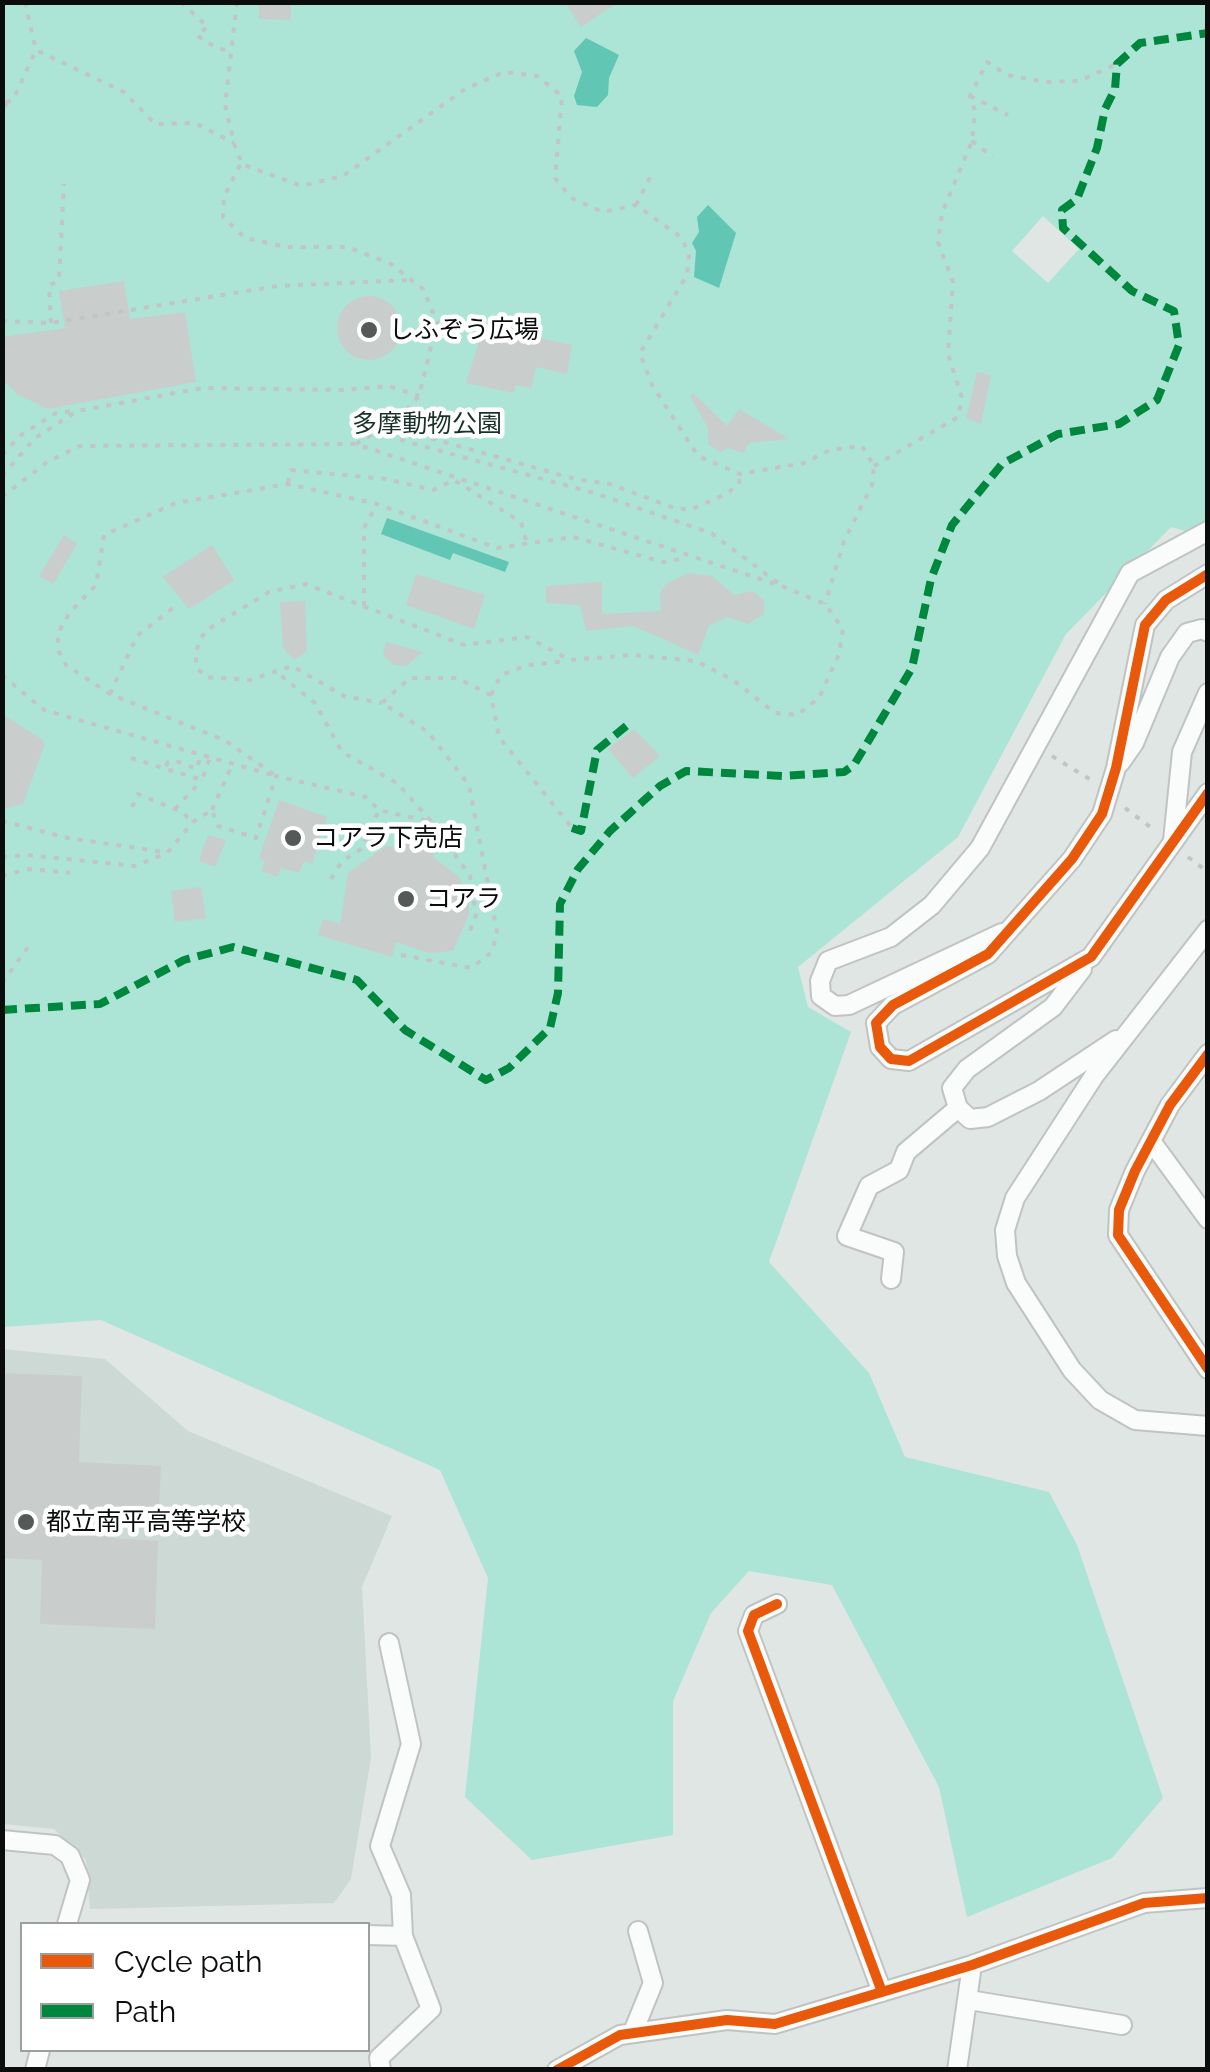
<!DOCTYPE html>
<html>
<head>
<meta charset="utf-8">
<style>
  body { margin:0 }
  #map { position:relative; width:1210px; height:2072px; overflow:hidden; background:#e0e6e4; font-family:Raleway,sans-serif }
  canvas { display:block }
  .frame { position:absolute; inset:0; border:5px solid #0a0d0c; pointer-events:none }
  .legend { position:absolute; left:20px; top:1922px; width:350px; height:130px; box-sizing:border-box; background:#fff; border:2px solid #9d9e9e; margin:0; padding:12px 18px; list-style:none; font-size:30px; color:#0a0d0c }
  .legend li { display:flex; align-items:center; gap:20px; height:50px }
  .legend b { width:50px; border:2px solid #9d9e9e }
</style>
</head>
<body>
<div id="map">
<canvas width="1210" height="2072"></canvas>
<div class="frame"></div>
<ul class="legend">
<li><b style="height:12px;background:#e8590c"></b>Cycle path</li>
<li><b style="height:12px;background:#00873e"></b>Path</li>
</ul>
</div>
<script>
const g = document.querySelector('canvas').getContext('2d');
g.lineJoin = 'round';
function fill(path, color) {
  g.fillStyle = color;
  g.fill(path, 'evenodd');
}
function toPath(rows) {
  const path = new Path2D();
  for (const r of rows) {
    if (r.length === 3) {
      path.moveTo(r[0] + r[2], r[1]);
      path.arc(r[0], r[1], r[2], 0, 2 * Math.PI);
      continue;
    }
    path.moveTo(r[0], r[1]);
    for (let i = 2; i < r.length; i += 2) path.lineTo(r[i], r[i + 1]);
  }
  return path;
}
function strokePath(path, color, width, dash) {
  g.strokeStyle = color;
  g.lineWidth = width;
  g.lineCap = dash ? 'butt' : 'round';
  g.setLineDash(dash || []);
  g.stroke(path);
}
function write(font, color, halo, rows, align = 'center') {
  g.font = font + ' Raleway,"Noto Sans JP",sans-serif';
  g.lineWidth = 9;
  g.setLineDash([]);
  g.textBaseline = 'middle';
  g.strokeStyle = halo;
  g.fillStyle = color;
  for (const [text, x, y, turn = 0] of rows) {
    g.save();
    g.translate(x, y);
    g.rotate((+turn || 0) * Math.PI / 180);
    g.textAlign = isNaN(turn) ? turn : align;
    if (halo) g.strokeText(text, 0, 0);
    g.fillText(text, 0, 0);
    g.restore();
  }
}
fill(toPath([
  [3,1349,105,1359,188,1431,392,1516,362,1587,371,1758,351,1879,334,1903,90,1909,86,1860,54,1829,3,1824]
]), '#cdd9d5');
fill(toPath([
  [3,3,1207,3,1207,537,1171,527,1066,634,958,837,798,967,808,1007,851,1032,769,1262,869,1373,905,1457,1049,1492,1077,1545,1163,1798,1112,1858,967,1917,939,1787,832,1585,749,1571,711,1613,673,1701,673,1835,532,1860,465,1797,488,1578,440,1470,101,1320,3,1327],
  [1043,216,1079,249,1048,283,1012,251]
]), '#ace4d6');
fill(toPath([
  [586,38,619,55,609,78,608,95,597,107,577,105,574,96,582,72,574,51],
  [708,205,736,233,719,288,694,277,696,251,692,243,699,232,697,217],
  [387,518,509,562,505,572,453,553,450,560,381,534]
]), '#61c6b3');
fill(toPath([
  [259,2,291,2,291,20,259,19],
  [565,2,618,2,581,27],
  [124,281,130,319,185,312,196,382,47,409,17,394,2,379,2,337,65,328,59,291],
  [369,328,32],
  [484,326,572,345,567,374,536,367,531,388,516,385,514,393,466,383],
  [977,372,991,375,981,424,966,418],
  [693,393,727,426,739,409,789,439,749,443,743,453,728,448,720,452,708,444,708,428,690,396],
  [64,535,77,544,53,584,39,576],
  [212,545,234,580,189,609,163,577],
  [688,573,712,576,734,595,753,591,764,600,764,614,748,624,727,617,709,626,698,655,634,626,586,631,580,605,546,603,546,586,602,582,602,614,661,611,660,593,666,584],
  [416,574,485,595,474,629,406,605],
  [305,601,307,651,294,660,283,648,280,602],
  [386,642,423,652,406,666,394,665,383,655],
  [2,714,43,740,44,746,23,804,2,809],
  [634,729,660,756,633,778,608,749],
  [279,800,327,817,312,864,304,861,299,873,281,868,277,877,261,871,265,861,259,858],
  [424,833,434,843,433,857,459,877,468,894,469,914,453,951,429,953,396,942,392,957,318,935,323,919,340,924,348,873,386,846,403,848,410,836],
  [208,835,226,840,215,867,199,861],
  [201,887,206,918,175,922,171,891],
  [2,1373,82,1376,79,1462,161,1466,159,1509,111,1506,110,1538,158,1541,155,1629,40,1624,42,1560,2,1558]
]), '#c9cecc');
const street = toPath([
  [1208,574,1166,600,1145,625,1116,768,1102,814,1072,859,988,954,893,1005,876,1023,880,1047,891,1059,909,1061,1091,957,1208,793],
  [1120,763,1134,743,1170,657,1187,633,1202,629,1208,632],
  [1173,841,1182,752,1208,693],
  [1208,930,1094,1076,1015,1198,1005,1230,1007,1256,1016,1283,1072,1370,1100,1400,1135,1420,1208,1426],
  [1002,933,849,1005,835,1006,821,996,820,981,828,961,891,937,932,905,980,848,1130,573,1208,531],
  [1082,969,1053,1007,967,1069,952,1088,958,1108,970,1119,988,1117,1039,1091,1116,1040],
  [1208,1054,1170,1105,1135,1171,1119,1210,1118,1235,1208,1369],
  [1151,1141,1208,1219],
  [891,1279,894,1252,847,1236,869,1186,899,1170,906,1152,958,1108],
  [777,1604,754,1615,748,1631,882,1992],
  [389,1643,411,1744,380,1846,401,1895,403,1936],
  [2,1840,55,1845,70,1856,80,1880,67,1924],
  [368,1935,403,1936,431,2009,379,2058,381,2070],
  [969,2000,1122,2025],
  [633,2032,653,1983,638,1931],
  [35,2070,40,2050],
  [557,2070,620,2035,727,2020,775,2024,972,1965,1144,1903,1208,1898],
  [957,2070,972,1965]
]);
strokePath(street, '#bfc4c2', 22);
strokePath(toPath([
  [25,2,36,50,124,92,155,124,195,123,234,143],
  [181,2,208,27,197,34,203,41,229,52],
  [237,2,225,105,234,143,242,164,301,186,343,176,465,89,504,72,537,76,562,96,555,178,571,198,603,212,636,205,682,238,689,255,687,275,640,353,652,385,698,456,740,474,804,463,830,450,862,446,874,466,872,485,844,541,825,604],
  [2,90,6,102,2,121],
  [970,96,1008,115],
  [6,102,13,100,36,50],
  [972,141,993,157],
  [240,165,224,197,223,217,245,238,287,247,348,247,391,264,423,289,437,322,419,396,398,419],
  [636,205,653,171],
  [2,321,51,323,277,286,410,280],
  [51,323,49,286,59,280,64,184],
  [375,433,594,493,711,533,778,583],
  [356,444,398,419,402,430,575,479,610,484,677,509,692,509,726,494,739,484,740,475],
  [2,455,21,435,56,413,73,411],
  [874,466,958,417,962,398,948,354,953,282,938,242,942,213,972,141,975,111,970,96,987,62,1007,75,1046,82,1079,81,1117,64],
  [2,476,35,438,77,411,203,388,342,390,389,386,419,396],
  [288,483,291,470,386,479,433,490,454,480,521,522,528,547],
  [2,497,47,462,80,446,356,444,784,587,825,604,843,629,839,654,819,698,797,715,775,713,733,680,696,661,632,655,570,660,527,637,464,645,306,584,269,592,205,631,196,651,196,667,206,677,250,680,292,666,344,696,382,703],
  [364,606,364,528,377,504],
  [2,675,44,710,276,776,226,741,110,694,66,665,58,650,58,633,70,612,96,585,104,535,176,503,288,484,377,504,497,548,573,537,663,562,687,558],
  [110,694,137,636,178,604],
  [491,695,501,675,528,665,566,661],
  [1052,756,1091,780],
  [131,758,202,780,210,757],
  [166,766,168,762,179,762,197,769,201,754],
  [132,807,138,794,182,812,193,822],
  [1125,808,1153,829],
  [175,809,202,780],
  [212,810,232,765],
  [2,821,68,838,164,852],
  [432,822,470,876,476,915,468,936],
  [2,857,27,855,135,866,167,853,193,822,212,810,218,826,256,838,276,776,366,797,379,810,432,822,397,783,342,752,315,703,274,670],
  [1188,857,1208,872],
  [2,876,29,869,70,873],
  [331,879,342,861,361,849,379,810],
  [2,907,2,918],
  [401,955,471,968,492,952,497,932,469,785,428,732,382,703,410,678,457,678,491,695,499,737,572,828],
  [2,983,31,943]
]), '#c3c4c4', 4, [5, 8]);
strokePath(street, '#fafbfb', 18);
strokePath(toPath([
  [572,828,581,831,597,750,630,723],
  [2,1010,100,1004,184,960,233,947,357,980,405,1030,486,1080,509,1068,550,1028,558,993,560,904,578,869,610,831,660,786,686,771,784,776,844,772,854,765,912,668,931,579,952,525,1002,464,1058,434,1119,424,1157,400,1179,345,1174,311,1132,291,1063,228,1062,210,1077,199,1097,148,1105,109,1115,89,1117,64,1140,43,1208,33]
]), '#00873e', 8, [15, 8]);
strokePath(toPath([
  [1208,574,1166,600,1145,625,1116,768,1102,814,1072,859,988,954,893,1005,876,1023,880,1047,891,1059,909,1061,1091,957,1208,793],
  [1208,1054,1170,1105,1135,1171,1119,1210,1118,1235,1208,1369],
  [777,1604,754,1615,748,1631,882,1992],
  [557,2070,620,2035,727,2020,775,2024,972,1965,1144,1903,1208,1898]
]), '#e8590c', 10);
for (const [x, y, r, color] of [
  [369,330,10,"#555958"],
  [293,838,10,"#555958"],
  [406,899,10,"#555958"],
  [26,1522,10,"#555958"]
]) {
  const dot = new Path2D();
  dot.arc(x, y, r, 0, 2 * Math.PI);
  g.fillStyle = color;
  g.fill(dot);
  strokePath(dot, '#fff', 4);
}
write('25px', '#0a0d0c', '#fff', [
  ["しふぞう広場",389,330],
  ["コアラ下売店",313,838],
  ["コアラ",426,899],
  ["都立南平高等学校",46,1522]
], 'left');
write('25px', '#19302a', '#fff', [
  ["多摩動物公園",427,424]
]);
</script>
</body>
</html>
